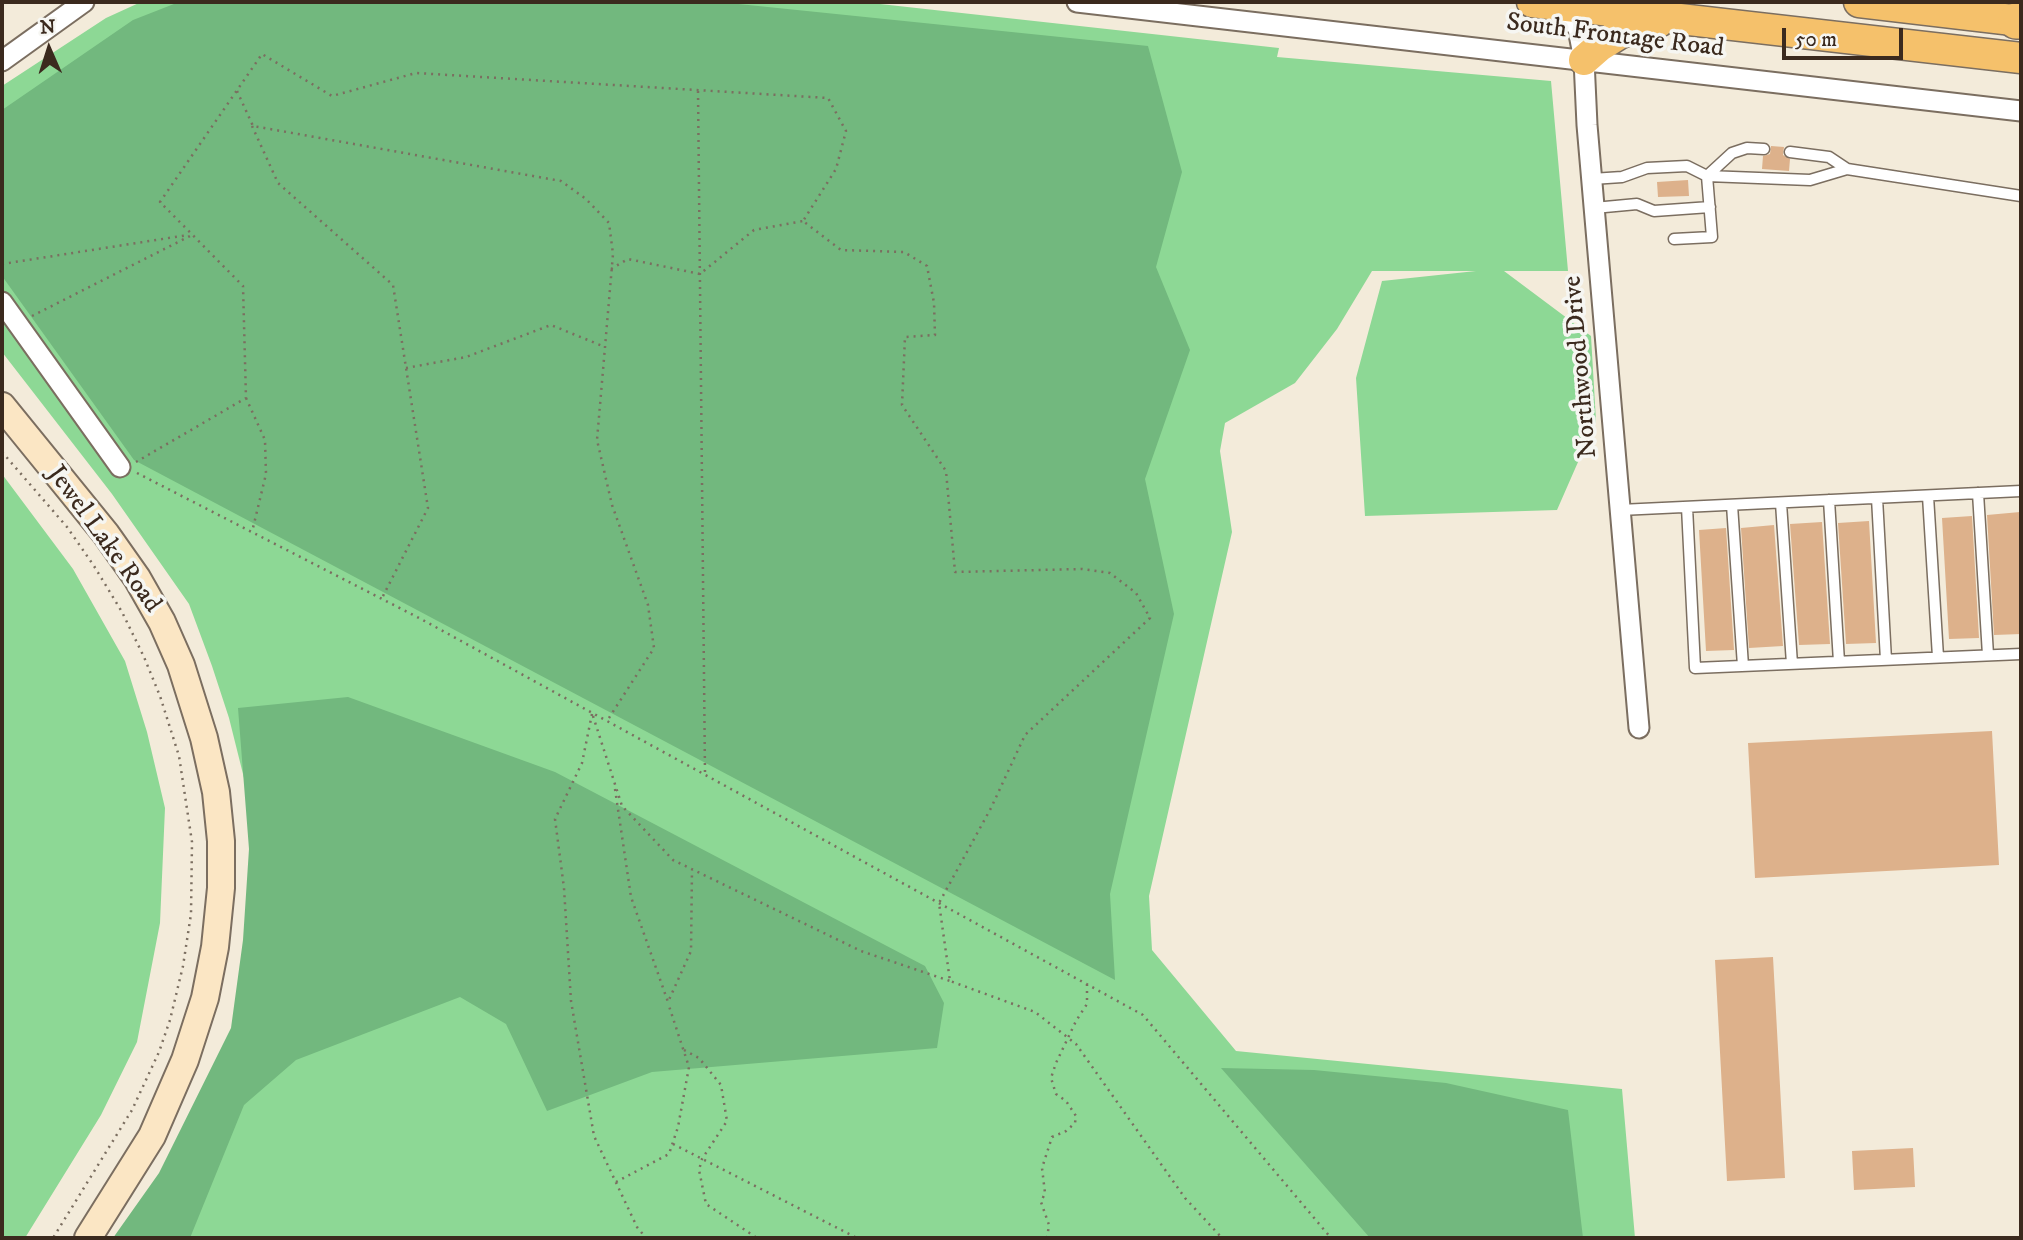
<!DOCTYPE html>
<html>
<head>
<meta charset="utf-8">
<style>
  body { margin:0 }
  #map { position:relative; width:2023px; height:1240px; overflow:hidden; background:#f3ebda; font-family:"IM FELL DW Pica",serif }
  canvas { display:block }
  .frame { position:absolute; inset:0; border:4px solid #3b2a1e; pointer-events:none }
  .north { position:absolute; left:14px; top:14px; width:70px; height:70px; -webkit-text-stroke:5px #f6f6f2; paint-order:stroke; rotate:357deg; font-size:19px; font-weight:700; line-height:28px; text-align:center; color:#3b2a1e }
  .north::after { content:''; display:block; margin:auto; width:24px; height:32px; background:#3b2a1e; clip-path:polygon(50% 0,100% 100%,50% 72%,0 100%) }
  .scale { position:absolute; left:1782px; top:28px; width:121px; height:32px; box-sizing:border-box; border:4px solid #3b2a1e; border-top:0; padding-left:9px; font-size:21px; line-height:24px; white-space:nowrap; color:#3b2a1e; -webkit-text-stroke:5px #f6f6f2; paint-order:stroke }
</style>
</head>
<body>
<div id="map">
<canvas width="2023" height="1240"></canvas>
<div class="frame"></div>
<div class="north">N</div>
<div class="scale">50 m</div>
</div>
<script>
const g = document.querySelector('canvas').getContext('2d');
g.lineJoin = 'round';
function fill(path, color) {
  g.fillStyle = color;
  g.fill(path, 'evenodd');
}
function toPath(rows) {
  const path = new Path2D();
  for (const r of rows) {
    path.moveTo(r[0], r[1]);
    for (let i = 2; i < r.length; i += 2) path.lineTo(r[i], r[i + 1]);
  }
  return path;
}
function strokePath(path, color, width, dash) {
  g.strokeStyle = color;
  g.lineWidth = width;
  g.lineCap = dash ? 'butt' : 'round';
  g.setLineDash(dash || []);
  g.stroke(path);
}
function write(font, color, halo, rows, align = 'center') {
  g.font = font + ' "IM FELL DW Pica",serif';
  g.lineWidth = 7;
  g.setLineDash([]);
  g.textBaseline = 'middle';
  g.strokeStyle = halo;
  g.fillStyle = color;
  for (const [text, x, y, turn = 0] of rows) {
    g.save();
    g.translate(x, y);
    g.rotate((+turn || 0) * Math.PI / 180);
    g.textAlign = isNaN(turn) ? turn : align;
    if (halo) g.strokeText(text, 0, 0);
    g.fillText(text, 0, 0);
    g.restore();
  }
}
fill(toPath([
  [141,2,862,2,1279,48,1277,57,1551,81,1568,271,1504,271,1591,336,1596,421,1557,510,1365,516,1356,378,1382,281,1476,271,1372,271,1337,329,1295,383,1225,423,1220,451,1232,532,1149,896,1152,950,1236,1051,1622,1089,1635,1238,125,1238,238,1046,261,872,247,790,229,718,212,666,189,604,112,494,2,352,2,86,106,18],
  [2,474,73,569,125,661,147,732,165,808,160,923,137,1042,101,1115,25,1238,2,1238]
]), '#8dd895');
fill(toPath([
  [179,2,719,2,1148,46,1182,172,1156,267,1190,350,1145,479,1174,614,1110,894,1115,980,134,460,2,276,2,110,133,20],
  [348,697,555,772,925,966,944,1003,937,1048,652,1072,547,1111,506,1024,460,997,296,1060,244,1105,190,1238,113,1238,159,1173,231,1028,243,940,249,849,238,708],
  [1221,1068,1314,1070,1446,1083,1568,1110,1583,1238,1370,1238]
]), '#72b87e');
fill(toPath([
  [1771,146,1784,147,1783,155,1790,159,1789,171,1762,169,1763,156,1770,154],
  [1688,180,1689,196,1658,197,1657,182],
  [2020,512,2021,634,1994,635,1987,515],
  [1972,516,1979,638,1949,639,1942,518],
  [1869,521,1876,643,1846,644,1838,523],
  [1822,522,1830,644,1799,645,1790,524],
  [1774,525,1783,646,1749,648,1741,528],
  [1726,528,1734,650,1706,651,1699,530],
  [1992,731,1999,865,1755,878,1748,743],
  [1773,957,1785,1178,1727,1181,1715,960],
  [1913,1148,1915,1187,1854,1190,1852,1151]
]), '#ddb18b');
const service = toPath([
  [1790,152,1829,157,1847,169],
  [1707,176,1732,153,1747,148,1764,149],
  [1592,179,1622,177,1647,168,1687,166,1707,176,1810,180,1847,169,2021,196],
  [1594,208,1637,204,1654,211,1710,207],
  [1674,239,1712,237,1707,176],
  [1978,493,1988,655],
  [1928,496,1938,657],
  [1877,498,1886,660],
  [1829,500,1839,662],
  [1781,503,1792,664],
  [1732,505,1743,666],
  [1687,507,1695,668,2021,654],
  [1620,510,2021,491]
]);
const minor = toPath([
  [1077,2,2021,111],
  [1563,5,1578,29,1584,60,1587,125,1639,728],
  [2,61,84,2],
  [2,302,120,467]
]);
const secondary = toPath([
  [2,406,106,534,137,578,162,622,181,665,204,738,216,792,221,841,221,888,215,947,205,998,185,1060,152,1136,88,1238]
]);
const primary = toPath([
  [1532,2,2021,58],
  [1859,2,2021,21],
  [1584,60,1600,46,1619,34,1636,27,1659,22]
]);
const motorway = toPath([
  [2016,21,2021,21]
]);
strokePath(service, '#7b6e60', 13);
strokePath(minor, '#7b6e60', 23);
strokePath(secondary, '#7b6e60', 30);
strokePath(primary, '#7b6e60', 33);
strokePath(motorway, '#7b6e60', 38);
strokePath(toPath([
  [237,91,253,126,561,181,586,199,609,223,613,254,597,440,612,505,648,605,654,648,607,721],
  [698,91,705,773],
  [252,126,278,183,393,285,428,508,382,598],
  [2,264,188,235],
  [611,269,628,259,700,274,754,230,803,221],
  [32,316,192,235],
  [406,368,466,357,551,325,605,347],
  [246,398,265,440,266,474,252,532],
  [2,452,67,527,94,566,122,612,144,657,160,696,179,756,192,842,191,914,183,966,170,1020,159,1052,132,1110,53,1238],
  [136,462,246,398,243,286,160,202,262,54,332,96,416,73,828,98,846,131,836,169,803,221,841,250,904,252,927,266,934,303,935,335,905,337,902,405,946,471,955,572,1082,569,1110,573,1136,593,1150,618,1025,735,991,808,939,903,950,981,1035,1012,1076,1044,1185,1198,1222,1238],
  [137,473,421,619,1143,1015,1331,1238],
  [592,714,582,763,555,819,564,888,571,1001,594,1136,637,1227,646,1238],
  [593,716,622,806,673,860,861,951,950,981],
  [615,789,631,897,668,1002,691,951,692,870],
  [684,1050,699,1058,721,1085,727,1121,702,1159,699,1170,706,1204,757,1238],
  [673,1144,857,1238],
  [616,1182,669,1154,678,1127,689,1067,668,1003],
  [1047,1238,1049,1225,1041,1202,1045,1193,1042,1168,1052,1137,1066,1131,1075,1123,1076,1116,1066,1101,1056,1094,1051,1078,1056,1063,1076,1021,1087,1004,1087,984]
]), '#7b6e60', 2.5, [2, 5]);
strokePath(service, '#fff', 10);
strokePath(minor, '#fff', 19);
strokePath(secondary, '#fbe6c4', 26);
strokePath(primary, '#f5c16b', 30);
strokePath(motorway, '#f5c16b', 35);
write('26px', '#3b2a1e', '#f6f6f2', [
  ["South Frontage Road",1615,37,7],
  ["Northwood Drive",1582,367,-95],
  ["Jewel Lake Road",103,540,54]
]);
</script>
</body>
</html>
